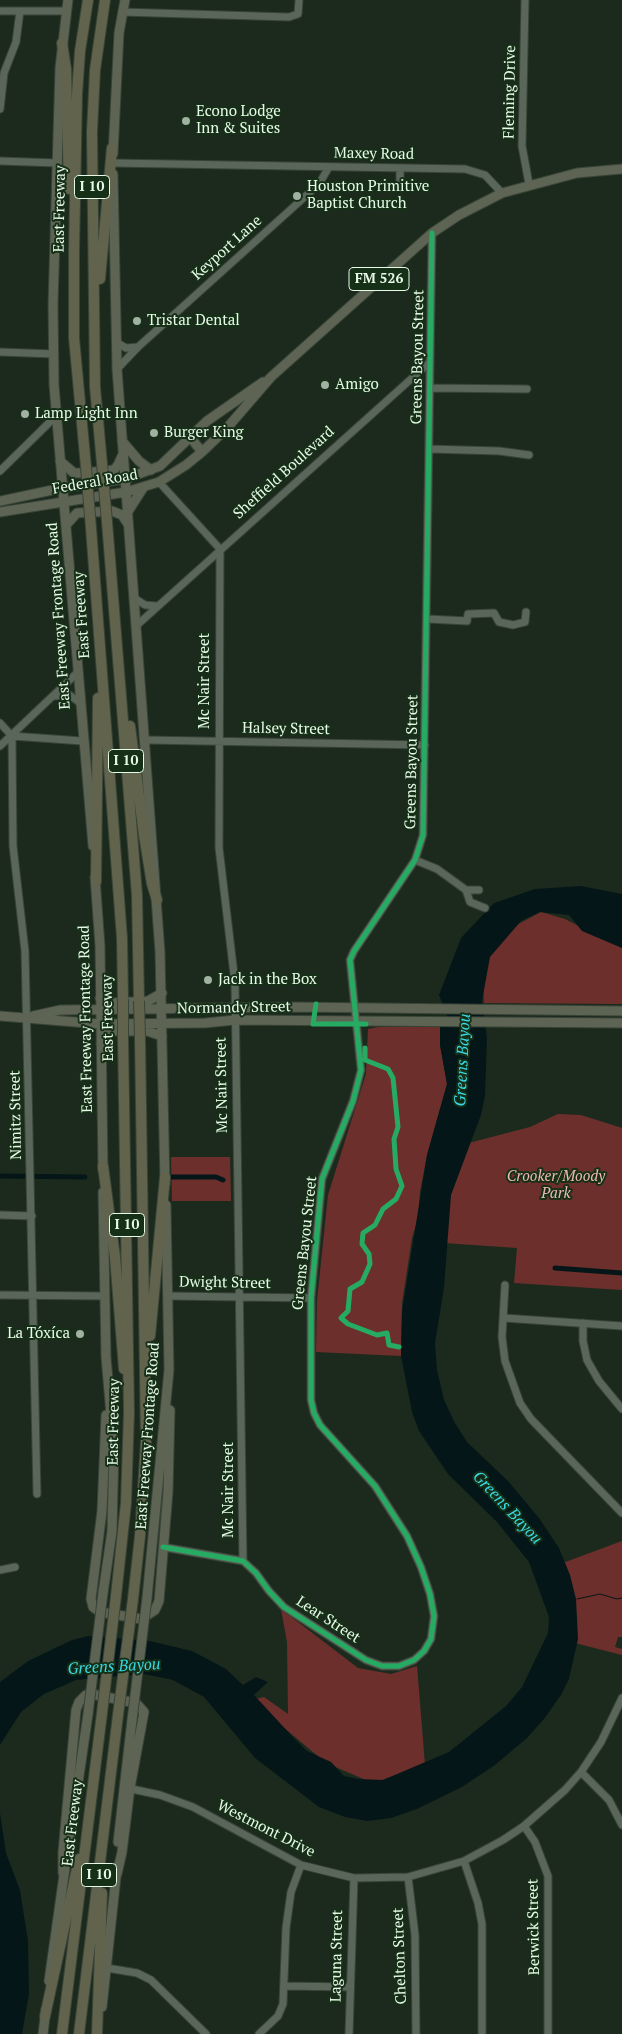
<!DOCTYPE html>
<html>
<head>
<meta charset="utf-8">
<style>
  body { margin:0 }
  canvas { display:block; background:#1c2a1d }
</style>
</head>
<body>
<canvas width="622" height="2034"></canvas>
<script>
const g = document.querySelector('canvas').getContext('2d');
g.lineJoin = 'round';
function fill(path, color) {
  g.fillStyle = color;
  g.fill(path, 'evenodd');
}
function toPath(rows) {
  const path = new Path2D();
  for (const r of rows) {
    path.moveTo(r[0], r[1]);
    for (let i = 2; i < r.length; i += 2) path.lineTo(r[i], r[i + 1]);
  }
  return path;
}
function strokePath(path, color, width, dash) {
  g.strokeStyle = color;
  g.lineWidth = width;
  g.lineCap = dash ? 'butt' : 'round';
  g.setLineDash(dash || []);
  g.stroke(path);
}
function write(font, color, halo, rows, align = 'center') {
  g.font = font + ' "PT Serif",serif';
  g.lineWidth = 4;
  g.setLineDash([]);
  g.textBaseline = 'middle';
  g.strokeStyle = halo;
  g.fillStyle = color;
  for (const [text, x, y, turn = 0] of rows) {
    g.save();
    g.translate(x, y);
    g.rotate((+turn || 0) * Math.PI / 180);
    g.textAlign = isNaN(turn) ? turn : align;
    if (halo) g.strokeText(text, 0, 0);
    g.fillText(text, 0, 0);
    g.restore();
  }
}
fill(toPath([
  [541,912,565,919,622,948,622,1004,484,1003,482,974,496,936],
  [440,1026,440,1045,447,1084,427,1155,420,1192,418,1218,412,1238,402,1303,401,1356,316,1352,317,1301,328,1195,366,1074,368,1029,378,1027],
  [558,1114,581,1115,622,1128,622,1290,514,1283,517,1248,444,1243,447,1203,465,1144,530,1127],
  [171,1157,230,1157,231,1201,172,1201],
  [622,1541,622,1637,618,1637,615,1647,622,1649,622,1655,571,1642,560,1564],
  [281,1609,358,1668,391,1674,417,1666,425,1765,373,1783,326,1763,251,1700,264,1697,288,1714,287,1642]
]), '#6d2f2c');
fill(toPath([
  [581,886,622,894,622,948,582,931,569,915,540,912,521,921,490,957,482,1001,487,1038,485,1096,481,1115,451,1195,444,1288,435,1343,437,1370,444,1400,455,1423,467,1442,508,1481,539,1518,559,1548,570,1575,576,1599,578,1639,569,1679,561,1695,544,1719,527,1738,495,1765,462,1787,417,1809,391,1818,367,1821,345,1817,319,1807,255,1758,204,1697,173,1680,144,1674,76,1680,44,1694,21,1712,0,1745,0,1682,28,1661,72,1640,88,1636,150,1641,192,1651,226,1669,243,1685,256,1677,268,1682,254,1695,291,1735,307,1751,331,1762,344,1776,358,1779,383,1780,449,1752,506,1706,522,1687,548,1633,549,1617,529,1562,497,1522,448,1474,419,1431,412,1412,401,1356,402,1311,427,1155,447,1084,440,1045,440,1026,448,1018,439,995,461,938,494,903,535,889],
  [0,1813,6,1853,20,1890,28,1941,29,1994,22,2034,0,2034]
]), '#041617');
strokePath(toPath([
  [577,1599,600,1594,617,1599,622,1598]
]), '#041617', 1);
strokePath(toPath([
  [0,1176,85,1177],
  [170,1177,216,1177,223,1180],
  [555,1268,622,1273]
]), '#041617', 5);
const minor = toPath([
  [525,0,522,146,529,184],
  [0,11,67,11],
  [122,12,289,17,298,14,299,0],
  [0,109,4,73,16,42,20,11],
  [0,161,58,163],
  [113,163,465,169,485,175,502,193],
  [400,182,400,168],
  [116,342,126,348,138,347],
  [0,352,54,354],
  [117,369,138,347,319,184,329,167],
  [430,388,527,389],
  [429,449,499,451,529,455],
  [0,471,57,415],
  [159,482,220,549,219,848,235,983,243,1561],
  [134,598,145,605,157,606],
  [428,619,467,621,468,614,494,613,499,622,513,625,525,622,526,612],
  [136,626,430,362],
  [55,696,68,694,79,702],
  [0,723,12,736],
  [12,736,13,846,25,951,37,1494],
  [12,736,82,741],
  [146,740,425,745],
  [0,746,77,673],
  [415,860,437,869,466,890,470,902,485,908],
  [466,890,479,890],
  [0,1215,32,1216],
  [505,1285,502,1337,505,1361,520,1403,531,1419,622,1513],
  [0,1295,104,1296],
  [169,1296,311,1298],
  [504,1318,622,1326],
  [583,1323,583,1341,587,1360,599,1381,622,1409],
  [163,1547,243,1561,256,1573,269,1591,284,1607,366,1660,382,1666,399,1666,414,1660,424,1651,431,1639,434,1616,430,1594,421,1567,407,1536,375,1486,320,1425,314,1413,311,1400,311,1298,322,1179,353,1101,361,1070,350,960,354,951,415,860,423,835,432,233],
  [0,1570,15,1567],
  [581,1772,609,1800,622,1825],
  [127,1788,160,1795,193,1807,301,1865,354,1878,408,1877,464,1861,503,1840,524,1826,565,1790,581,1772,601,1742,622,1698],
  [524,1826,535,1842,548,1876,548,2034],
  [464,1861,478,1903,482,1924,482,2034],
  [408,1877,415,1935,416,2034],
  [107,1968,137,1973,151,1980,206,2034],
  [285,1986,350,1987],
  [259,2034,278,2016,283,2004,286,1928,291,1892,301,1865],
  [349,2034,354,1878]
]);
const major = toPath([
  [68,0,60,68,53,305,54,385,93,846],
  [113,154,119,33,125,0],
  [113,174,117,369,160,952,165,1184],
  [190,437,202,452],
  [122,441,139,461,151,470],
  [60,461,74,473,83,473,114,470,118,465,122,456],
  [0,501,62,488,125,479,160,466,207,421,263,382],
  [0,512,126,492,159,482,186,465,202,452,227,428,271,377,432,233,459,215,502,193,577,173,622,169],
  [127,513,143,488],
  [66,525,77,513,112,511,122,515,128,524],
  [95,877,100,946,103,1171],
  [100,998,113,1003,148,1001,162,993],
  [0,1016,100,1024,205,1023,235,1020,622,1023],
  [33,1016,60,1010,295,1007,622,1011],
  [101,1043,104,1036,113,1031,147,1031,162,1036],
  [103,1192,106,1357,114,1449,112,1531,103,1593],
  [106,1415,102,1511,91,1599,93,1607,100,1612,141,1619,155,1610,159,1601,168,1492,170,1410],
  [147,1598,169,1370,166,1205],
  [118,1842,132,1720],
  [69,1845,88,1714],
  [63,1873,63,1852,76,1710,79,1702,86,1695,96,1695,136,1703,144,1712,130,1788,122,1852,117,1874],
  [49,1981,65,1868],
  [102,2007,117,1868],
  [43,2034,46,2009]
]);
const highway = toPath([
  [62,43,66,69,69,189],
  [100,279,112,148],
  [102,464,95,387,92,132,95,70,105,0],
  [86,467,74,338,74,252,77,94,80,51,88,0],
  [107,522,137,895,139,1001],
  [91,528,122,938,123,999],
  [130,726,144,835,152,884,157,900],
  [96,882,98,698],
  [103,1166,115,1257,124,1369],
  [150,1336,165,1177],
  [116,1596,126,1503,129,1412,123,1038],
  [133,1599,140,1536,146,1442,140,1038],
  [45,2016,79,1859],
  [62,2034,102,1713],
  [79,2034,118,1715],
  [97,2034,102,1893]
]);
strokePath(minor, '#384438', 9);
strokePath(major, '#384438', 11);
strokePath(highway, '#384438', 12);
strokePath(minor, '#5b665b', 7);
strokePath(major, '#5e6453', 9);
strokePath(highway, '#61634d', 10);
const majorBridge = toPath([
  [88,1714,103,1593],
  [132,1720,147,1598]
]);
const highwayBridge = toPath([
  [102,464,107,522],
  [86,467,91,528],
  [123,999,123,1038],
  [139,1001,140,1038],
  [102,1713,116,1596],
  [118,1715,133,1599]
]);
strokePath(majorBridge, '#384438', 11, []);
strokePath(highwayBridge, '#384438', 12, []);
strokePath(majorBridge, '#5e6453', 9);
strokePath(highwayBridge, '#61634d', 10);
strokePath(toPath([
  [316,1004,313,1024,366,1024],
  [365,1048,365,1060,388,1069,393,1078,398,1127,394,1139,396,1169,402,1186,396,1199,383,1209,375,1225,363,1233,362,1244,369,1254,370,1264,362,1282,350,1289,348,1311,341,1318,348,1324,377,1335,387,1333,389,1345,399,1347],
  [163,1547,243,1561,256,1573,269,1591,284,1607,366,1660,382,1666,399,1666,414,1660,424,1651,431,1639,434,1616,430,1594,421,1567,407,1536,375,1486,320,1425,314,1413,311,1400,311,1298,322,1179,353,1101,361,1070,350,960,354,951,415,860,423,835,432,233]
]), '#26ab63', 5);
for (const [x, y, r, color] of [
  [186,121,5,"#a1b1a2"],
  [297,196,5,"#a1b1a2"],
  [137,321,5,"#a1b1a2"],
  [325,385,5,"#a1b1a2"],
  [25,414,5,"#a1b1a2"],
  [154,433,5,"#a1b1a2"],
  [208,980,5,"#a1b1a2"],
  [80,1334,5,"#a1b1a2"]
]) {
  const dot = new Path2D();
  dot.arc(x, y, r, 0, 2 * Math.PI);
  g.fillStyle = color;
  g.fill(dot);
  strokePath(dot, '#163017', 2);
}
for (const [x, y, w] of [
  [92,187,35],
  [379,279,60],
  [126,761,35],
  [127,1225,35],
  [99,1875,35]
]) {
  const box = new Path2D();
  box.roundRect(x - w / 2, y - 11.5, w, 23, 4);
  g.fillStyle = '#163017';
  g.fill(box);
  strokePath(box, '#e9f9e9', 1);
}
write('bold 14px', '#e9f9e9', null, [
  ["I 10",92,187],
  ["FM 526",379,279],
  ["I 10",126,761],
  ["I 10",127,1225],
  ["I 10",99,1875]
]);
write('15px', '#e9f9e9', '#163017', [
  ["Fleming Drive",510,92,-89],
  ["Maxey Road",374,154,1],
  ["East Freeway",60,209,-89],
  ["Keyport Lane",227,248,-42],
  ["Greens Bayou Street",418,357,-89],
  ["Sheffield Boulevard",284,473,-42],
  ["Federal Road",95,482,-10],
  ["East Freeway",82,615,-94],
  ["East Freeway Frontage Road",59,616,-94],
  ["Mc Nair Street",205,681,-90],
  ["Halsey Street",286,729,1],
  ["Greens Bayou Street",412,762,-89],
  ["Normandy Street",234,1008,-1],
  ["East Freeway",108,1018,-91],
  ["East Freeway Frontage Road",86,1019,-91],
  ["Mc Nair Street",222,1085,-91],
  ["Nimitz Street",16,1115,-91],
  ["Greens Bayou Street",305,1243,-84],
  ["Dwight Street",225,1283,1],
  ["East Freeway",114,1422,-89],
  ["East Freeway Frontage Road",148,1436,-86],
  ["Mc Nair Street",229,1490,-90],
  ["Lear Street",328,1620,33],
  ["East Freeway",73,1823,-83],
  ["Westmont Drive",266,1829,27],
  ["Berwick Street",534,1927,-91],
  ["Laguna Street",337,1956,-89],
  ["Chelton Street",400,1956,-92]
]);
write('15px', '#e9f9e9', '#163017', [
  ["Econo Lodge",196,112],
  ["Inn & Suites",196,129],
  ["Houston Primitive",307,187],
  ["Baptist Church",307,204],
  ["Tristar Dental",147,321],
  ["Amigo",335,385],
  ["Lamp Light Inn",35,414],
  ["Burger King",164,433],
  ["Jack in the Box",218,980],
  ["La Tóxíca",70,1334,"right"]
], 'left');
write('italic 15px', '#eeb8b3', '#163017', [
  ["Crooker/Moody",556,1177],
  ["Park",556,1194]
]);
write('italic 16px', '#38d8e6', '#163017', [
  ["Greens Bayou",463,1060,-87],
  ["Greens Bayou",507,1508,47],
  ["Greens Bayou",114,1667,-3]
]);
</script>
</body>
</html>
